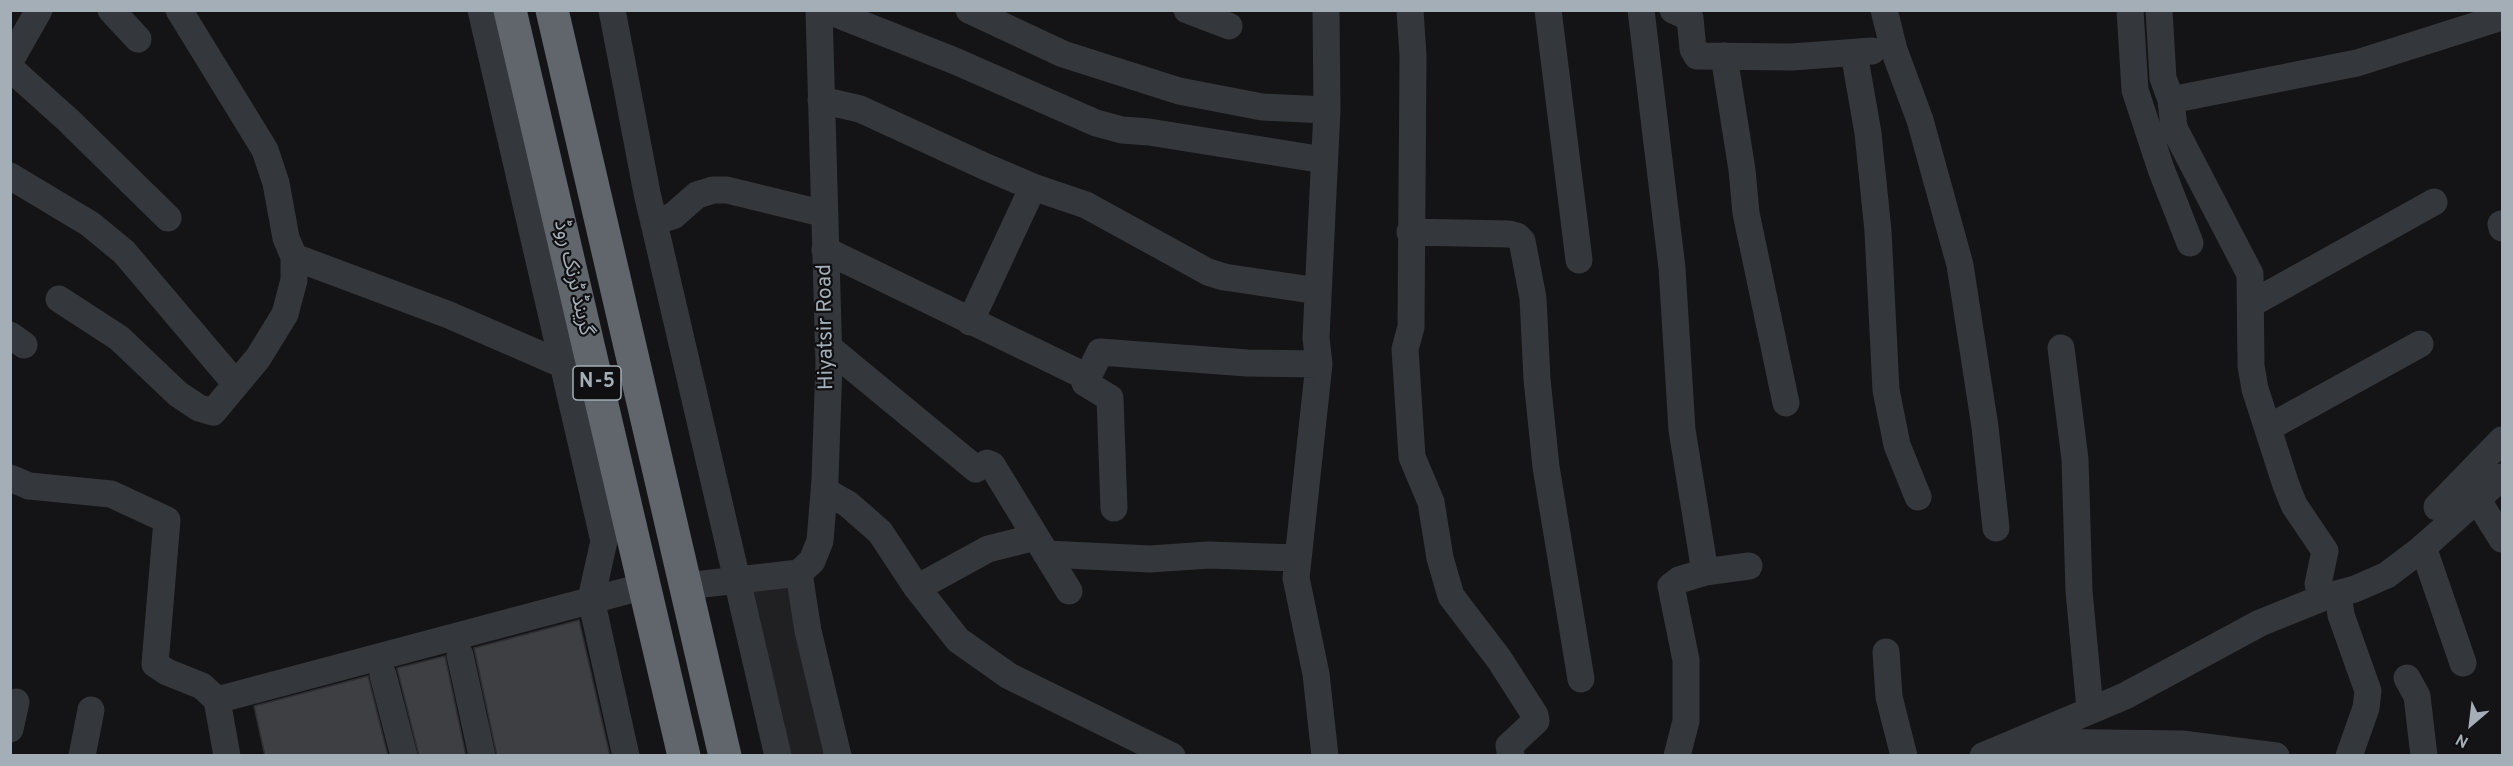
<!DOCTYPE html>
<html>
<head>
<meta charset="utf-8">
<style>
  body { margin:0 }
  #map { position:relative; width:2513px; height:766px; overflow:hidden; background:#141416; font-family:Overpass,sans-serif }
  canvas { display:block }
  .frame { position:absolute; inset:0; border:12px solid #a4aeb7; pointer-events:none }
  .north { position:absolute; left:2441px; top:694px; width:60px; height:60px; -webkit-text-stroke:4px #0f0f11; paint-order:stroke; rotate:208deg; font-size:16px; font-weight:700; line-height:24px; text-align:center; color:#a4aeb7 }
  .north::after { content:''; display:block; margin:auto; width:21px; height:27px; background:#a4aeb7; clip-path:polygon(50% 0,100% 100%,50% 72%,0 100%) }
</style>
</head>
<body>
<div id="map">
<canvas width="2513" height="766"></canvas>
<div class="frame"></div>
<div class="north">N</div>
</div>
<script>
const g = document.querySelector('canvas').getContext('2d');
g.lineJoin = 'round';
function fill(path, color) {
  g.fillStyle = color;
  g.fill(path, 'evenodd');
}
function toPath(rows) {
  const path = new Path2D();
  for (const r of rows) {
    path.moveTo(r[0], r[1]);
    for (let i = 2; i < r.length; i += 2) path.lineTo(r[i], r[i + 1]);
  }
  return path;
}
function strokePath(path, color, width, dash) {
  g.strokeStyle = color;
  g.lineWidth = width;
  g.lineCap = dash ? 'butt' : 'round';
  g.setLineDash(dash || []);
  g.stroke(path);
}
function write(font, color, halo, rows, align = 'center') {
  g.font = font + ' Overpass,"Noto Sans Arabic",sans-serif';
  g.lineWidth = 4.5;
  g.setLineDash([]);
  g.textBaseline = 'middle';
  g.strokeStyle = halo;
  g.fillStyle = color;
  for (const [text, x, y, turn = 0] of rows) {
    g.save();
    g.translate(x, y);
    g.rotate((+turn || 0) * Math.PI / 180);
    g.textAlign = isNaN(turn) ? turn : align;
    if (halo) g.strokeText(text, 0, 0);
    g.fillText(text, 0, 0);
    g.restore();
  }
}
fill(toPath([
  [794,583,833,755,790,755,749,592]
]), '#202023');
const building = toPath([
  [579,620,610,756,497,756,474,648,579,620],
  [445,656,466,756,419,756,397,668,445,656],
  [368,676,388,756,265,756,254,706,368,676]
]);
fill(building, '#3e3f43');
strokePath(building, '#2d2e32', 1.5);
strokePath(toPath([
  [111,10,138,39],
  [481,10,604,541,591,599,626,756],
  [612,10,647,193,778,756],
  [826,10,955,61,1096,123,1122,130,1149,132,1324,160],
  [969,10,1063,54,1179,91,1262,107,1327,110],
  [1187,10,1229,26],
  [1410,10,1413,56,1411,327,1405,349,1412,457,1431,502,1440,558,1451,596,1499,659,1535,715,1536,721,1509,746,1511,756],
  [1548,10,1579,260],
  [1641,10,1672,268,1682,430,1705,572],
  [1673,10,1690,18,1693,49,1697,56,1792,57,1872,51],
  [1884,10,1894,50,1920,120,1960,265,1985,427,1996,528],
  [2130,10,2135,90,2161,169,2190,243],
  [2159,10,2163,78,2171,100,2174,128,2250,274,2251,366,2255,389,2286,485,2294,505,2325,551,2318,584,2322,598],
  [1854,53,1868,133,1878,231,1886,390,1897,445,1918,497],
  [1724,56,1742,170,1746,213,1786,403],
  [10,61,39,10],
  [10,68,68,120,168,218],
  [821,100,860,109,986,167,1033,187,1086,205,1208,272,1224,277,1318,291],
  [2171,100,2357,63,2502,17],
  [10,176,90,224,124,252,236,384],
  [654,222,673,216,697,195,713,190,727,190,825,214],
  [2501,224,2502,228],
  [1410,232,1509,234,1517,236,1522,241,1533,298,1537,379,1546,467,1581,679],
  [825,250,1087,377],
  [294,257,449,315,564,365],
  [59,299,119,338,178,394,199,408,213,412,258,358,285,314,294,280,294,257,286,238,276,183,265,150,179,10],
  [2251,304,2434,202],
  [970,322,1033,187],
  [10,335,24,345],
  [828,347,976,469,987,463,992,465,1069,591],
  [2061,348,2075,459,2079,591,2090,709],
  [2268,428,2420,344],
  [10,478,29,486,111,494,167,520,155,664,167,672,202,686,217,700],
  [825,491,848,504,880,532,917,588,958,640,1009,676,1172,756],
  [2477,499,2502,539],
  [2437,507,2502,440],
  [1114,508,1110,398,1085,383,1100,352,1247,363,1319,364],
  [2423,547,2463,663],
  [1046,554,1150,559,1209,555,1296,558],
  [799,573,808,631,838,756],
  [686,586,799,573,812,561,820,541,825,480,829,363,819,10],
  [917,588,988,549,1036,537],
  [2338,594,2341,615,2368,691,2366,708,2349,756],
  [1886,652,1889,697,1904,756],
  [460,655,482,756],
  [383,675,404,756],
  [2407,678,2417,696,2424,756],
  [10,729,16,702],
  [2026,742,2182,744,2276,756],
  [82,756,91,710],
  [227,756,217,700,645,586],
  [1325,756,1316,674,1296,578,1319,364,1316,338,1327,110,1326,10],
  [1677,756,1686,721,1686,660,1671,586,1679,580,1705,572,1749,566],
  [1983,756,2125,696,2260,623,2322,598,2355,589,2387,575,2420,550,2502,477]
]), '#34373b', 27);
strokePath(toPath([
  [510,10,684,756],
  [552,10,725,756]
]), '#60666c', 33);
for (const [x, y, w] of [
  [597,383,48]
]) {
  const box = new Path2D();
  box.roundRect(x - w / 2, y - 17, w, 34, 4.5);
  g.fillStyle = '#0f0f11';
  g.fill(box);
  strokePath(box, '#a4aeb7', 1.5);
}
write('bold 20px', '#a4aeb7', null, [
  ["N-5",597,383]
]);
write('21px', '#a4aeb7', '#0f0f11', [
  ["گرینڈ ٹرنک روڈ",572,278,77],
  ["Hiyatsir Road",827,327,-91]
]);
</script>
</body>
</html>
